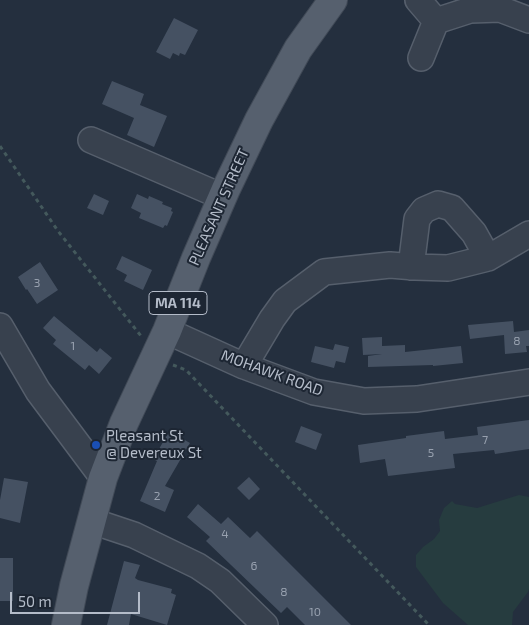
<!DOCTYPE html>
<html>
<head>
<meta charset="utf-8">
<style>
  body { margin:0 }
  #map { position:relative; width:529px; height:625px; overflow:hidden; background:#242f3e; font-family:"Exo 2",sans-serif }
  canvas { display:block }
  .scale { position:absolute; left:10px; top:592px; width:130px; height:22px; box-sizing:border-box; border:2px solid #b4bcc9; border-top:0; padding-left:6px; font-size:15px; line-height:18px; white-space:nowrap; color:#b4bcc9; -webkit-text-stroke:4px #1d2633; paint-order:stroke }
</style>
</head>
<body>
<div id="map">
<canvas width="529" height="625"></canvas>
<div class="scale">50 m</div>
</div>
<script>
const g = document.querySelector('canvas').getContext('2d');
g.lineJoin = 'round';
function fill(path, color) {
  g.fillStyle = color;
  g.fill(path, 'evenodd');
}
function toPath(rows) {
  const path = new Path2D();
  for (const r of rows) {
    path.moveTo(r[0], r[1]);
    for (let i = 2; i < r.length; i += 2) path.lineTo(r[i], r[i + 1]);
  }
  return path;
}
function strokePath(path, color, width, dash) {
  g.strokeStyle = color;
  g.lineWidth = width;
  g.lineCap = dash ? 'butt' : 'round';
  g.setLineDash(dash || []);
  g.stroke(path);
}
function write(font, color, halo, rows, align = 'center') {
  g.font = font + ' "Exo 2",sans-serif';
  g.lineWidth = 4;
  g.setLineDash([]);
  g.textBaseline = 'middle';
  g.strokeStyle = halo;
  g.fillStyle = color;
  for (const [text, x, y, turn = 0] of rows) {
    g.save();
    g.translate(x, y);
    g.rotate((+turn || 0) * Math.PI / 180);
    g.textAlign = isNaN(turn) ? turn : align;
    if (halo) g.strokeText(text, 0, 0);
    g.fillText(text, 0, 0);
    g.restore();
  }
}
fill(toPath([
  [519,495,529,497,529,589,528,592,513,612,512,625,468,625,443,603,416,567,416,555,423,547,434,539,440,531,439,520,444,508,452,501,455,504,477,508]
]), '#263c3f');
fill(toPath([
  [174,18,198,30,185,55,180,53,179,56,173,53,170,59,156,52],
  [112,81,144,94,140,105,167,116,154,147,127,135,134,118,102,104],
  [94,194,109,201,103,215,87,208],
  [137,194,148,199,149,196,163,202,162,204,172,208,171,211,173,212,167,226,165,225,163,228,139,218,141,213,131,208],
  [122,256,152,270,143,290,124,281,127,275,116,269],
  [40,262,58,290,37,304,27,289,26,290,18,277],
  [54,316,97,352,100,348,112,358,99,374,89,365,85,370,53,344,56,340,43,328],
  [513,321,514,332,529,330,529,346,526,346,527,352,505,354,504,335,470,339,468,325],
  [382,337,382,346,405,345,405,352,461,346,463,363,433,366,433,365,368,367,368,356,382,354,363,355,362,338],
  [335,344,349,347,345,363,336,361,334,368,311,362,315,346,333,350],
  [529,420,529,449,495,454,494,450,453,454,455,468,388,476,385,459,360,463,358,445,406,438,406,436,444,431,445,439,478,435,477,427],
  [301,426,322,434,316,450,295,442],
  [169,432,175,436,176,435,190,443,165,486,174,490,165,512,140,501,157,461,153,459],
  [249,477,260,489,249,500,237,488],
  [4,478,28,482,20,523,0,518,0,500],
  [198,504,221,524,228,517,250,538,257,531,351,625,305,625,287,607,281,613,206,541,210,537,187,517],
  [0,558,13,558,13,601,0,601],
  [124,561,140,565,135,578,138,580,172,589,171,593,176,595,167,625,131,614,129,625,107,625]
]), '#455162');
const minor = toPath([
  [418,0,436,21],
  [421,58,436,21,470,10,500,9,529,20],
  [91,140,223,197],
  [411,267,417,219,424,210,438,204,452,208,474,233,488,258],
  [0,326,38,391,103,478],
  [167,331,244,366,314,392,364,401,417,399,529,382],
  [244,366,272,319,285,301,324,272,390,265,415,267,448,268,488,258,529,234],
  [92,521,134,535,198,566,220,581,265,625]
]);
const major = toPath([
  [66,625,74,586,103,478,124,423,167,331,196,258,226,189,259,120,298,49,333,0]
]);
strokePath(minor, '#565f6c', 28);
strokePath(major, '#414a57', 30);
strokePath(toPath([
  [0,146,58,231,141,336],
  [173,365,186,370,429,625]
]), '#44595c', 3, [4, 4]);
strokePath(minor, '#38414e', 25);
strokePath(major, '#56606e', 28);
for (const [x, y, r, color] of [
  [96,445,5,"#1a4fb4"]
]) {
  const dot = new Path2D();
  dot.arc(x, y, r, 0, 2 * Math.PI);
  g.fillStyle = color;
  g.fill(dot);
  strokePath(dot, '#1d2633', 2);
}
write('12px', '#98a1af', null, [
  ["3",37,283],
  ["8",517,341],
  ["1",73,346],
  ["7",485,440],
  ["5",431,453],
  ["2",157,496],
  ["4",225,534],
  ["6",254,566],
  ["8",284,592],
  ["10",315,612]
]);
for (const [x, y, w] of [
  [178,303,58]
]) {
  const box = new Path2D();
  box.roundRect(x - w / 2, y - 11.5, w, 23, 4);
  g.fillStyle = '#1d2633';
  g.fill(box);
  strokePath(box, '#b4bcc9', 1);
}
write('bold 14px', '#b4bcc9', null, [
  ["MA 114",178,303]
]);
write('15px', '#b4bcc9', '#1d2633', [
  ["PLEASANT STREET",219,207,-66],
  ["MOHAWK ROAD",272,373,20]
]);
write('15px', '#b4bcc9', '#1d2633', [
  ["Pleasant St",106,436],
  ["@ Devereux St",106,453]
], 'left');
</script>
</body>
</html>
